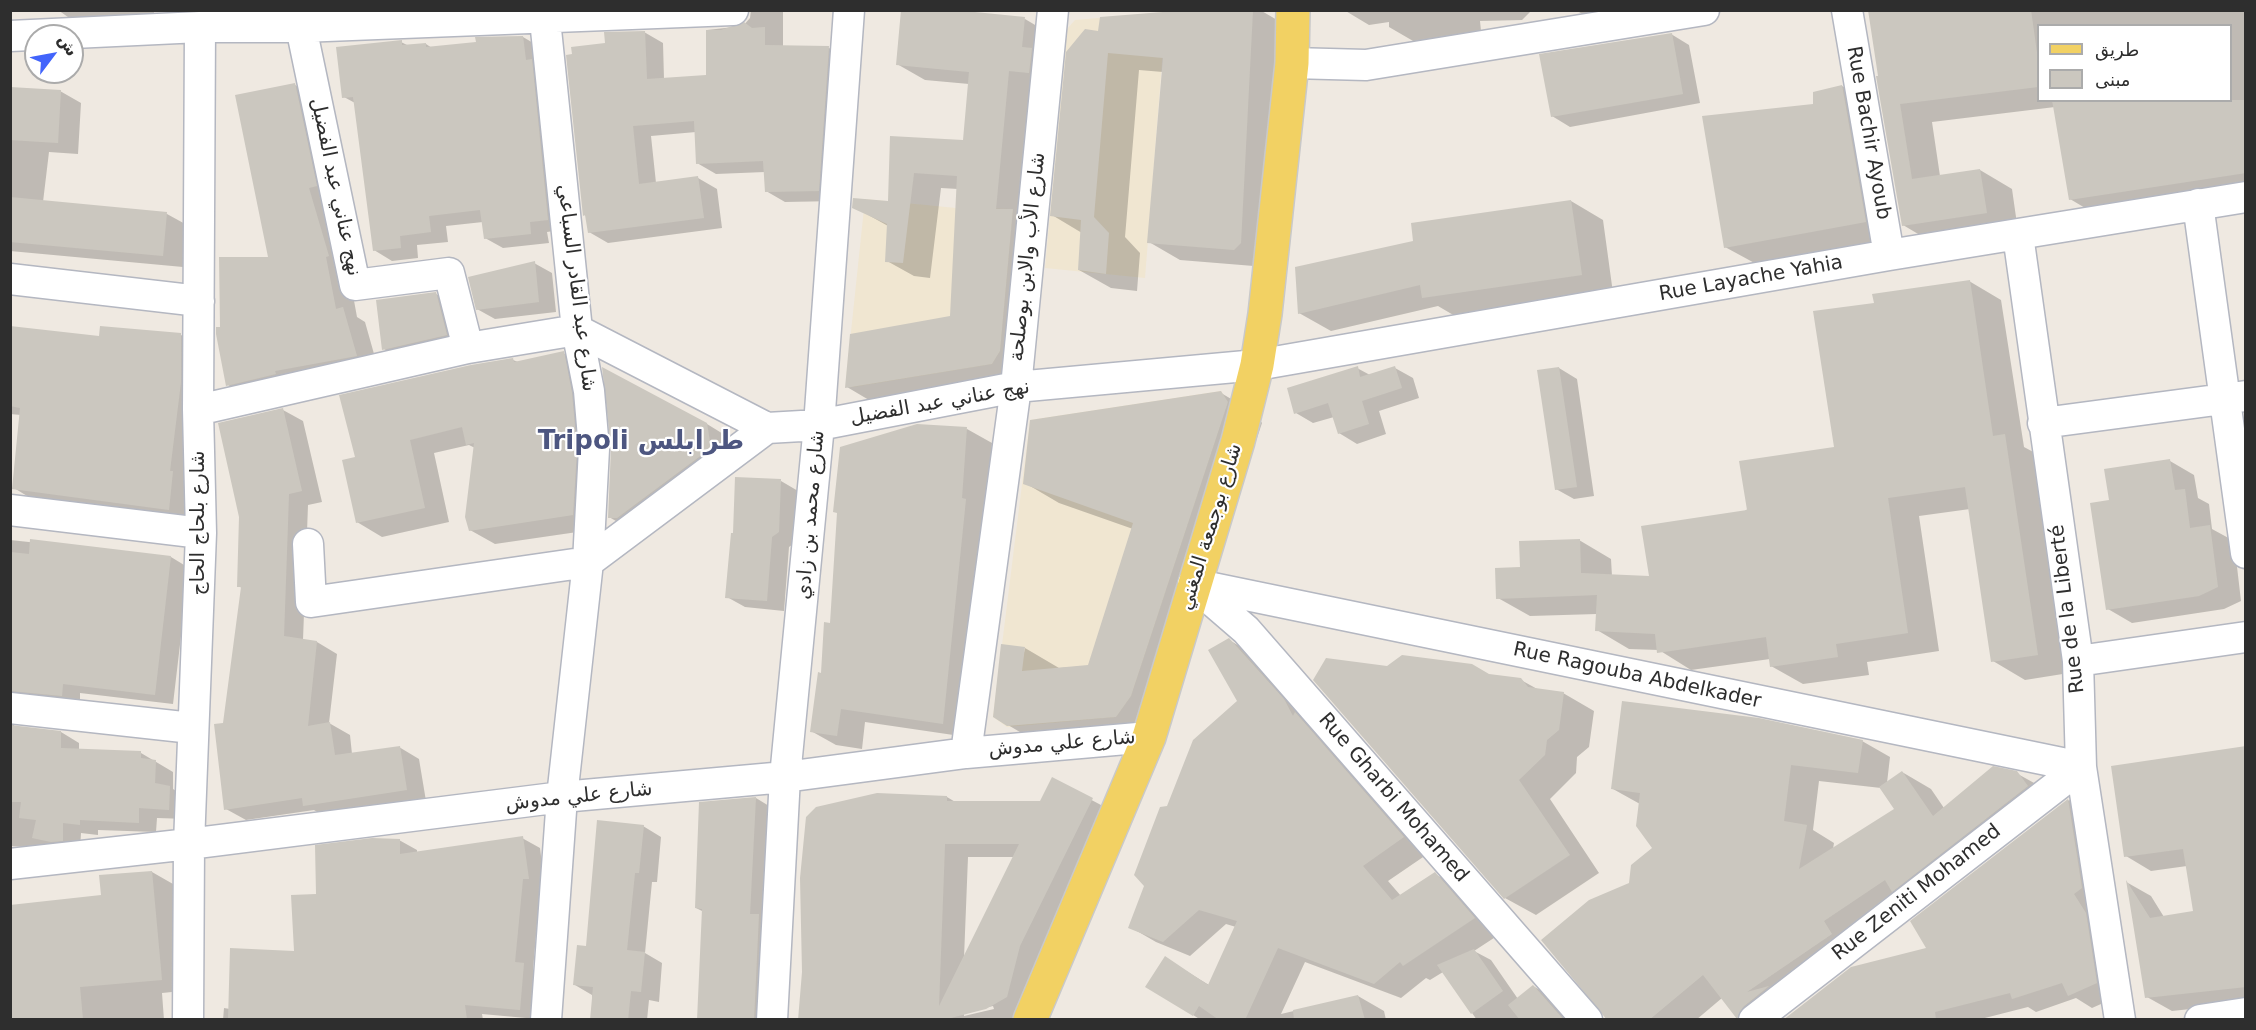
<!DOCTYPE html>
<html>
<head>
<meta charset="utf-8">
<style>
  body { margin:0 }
  #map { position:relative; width:2256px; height:1030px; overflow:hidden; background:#efe9e1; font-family:"DejaVu Sans","Noto Naskh Arabic",sans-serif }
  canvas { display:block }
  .frame { position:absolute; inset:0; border:12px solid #2e2e2e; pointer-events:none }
  .legend { position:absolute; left:2037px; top:24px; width:195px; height:78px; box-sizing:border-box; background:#fff; border:2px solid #ababab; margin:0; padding:8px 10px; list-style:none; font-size:18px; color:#2e2e2e }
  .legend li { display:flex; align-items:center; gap:12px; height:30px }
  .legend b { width:30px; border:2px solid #ababab }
  .north { position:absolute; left:24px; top:24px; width:60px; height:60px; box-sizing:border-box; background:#fff; border:2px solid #ababab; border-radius:50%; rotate:58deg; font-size:16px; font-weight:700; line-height:24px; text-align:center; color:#2e2e2e }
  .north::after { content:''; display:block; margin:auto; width:21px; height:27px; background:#4264fb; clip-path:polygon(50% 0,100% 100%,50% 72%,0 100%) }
</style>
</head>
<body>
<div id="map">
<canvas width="2256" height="1030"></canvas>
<div class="frame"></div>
<ul class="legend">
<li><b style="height:8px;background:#f2d163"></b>طريق</li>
<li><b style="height:16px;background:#cbc7bf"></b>مبنى</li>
</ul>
<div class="north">ش</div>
</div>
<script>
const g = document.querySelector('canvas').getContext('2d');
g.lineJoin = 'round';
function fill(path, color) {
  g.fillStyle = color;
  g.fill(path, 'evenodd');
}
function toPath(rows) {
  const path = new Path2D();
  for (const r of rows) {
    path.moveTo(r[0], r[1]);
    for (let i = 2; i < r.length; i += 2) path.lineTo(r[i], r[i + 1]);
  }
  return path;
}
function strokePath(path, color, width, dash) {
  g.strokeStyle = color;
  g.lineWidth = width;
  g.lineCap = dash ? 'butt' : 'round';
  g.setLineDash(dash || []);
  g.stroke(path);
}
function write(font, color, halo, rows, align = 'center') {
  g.font = font + ' "DejaVu Sans","Noto Naskh Arabic",sans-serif';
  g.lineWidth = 4.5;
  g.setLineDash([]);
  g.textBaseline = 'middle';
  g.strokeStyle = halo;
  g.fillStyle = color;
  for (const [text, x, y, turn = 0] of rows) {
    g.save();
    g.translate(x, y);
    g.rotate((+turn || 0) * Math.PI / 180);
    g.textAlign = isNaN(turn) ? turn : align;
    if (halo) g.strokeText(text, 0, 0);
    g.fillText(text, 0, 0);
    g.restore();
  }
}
fill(toPath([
  [1166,12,1145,278,1045,268,1067,29,1075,20],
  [865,199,956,208,1013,209,1000,351,992,364,853,387,846,379],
  [1221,391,1228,402,1131,696,1116,717,1007,727,993,717,1030,420]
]), '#f0e6d1');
fill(toPath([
  [58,10,154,10,154,17,75,22],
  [201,10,248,10,248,18,214,18],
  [751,10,783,10,783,47,829,48,847,58,837,201,785,202,766,191,765,172,716,174,697,163,696,132,651,136,656,183,698,178,717,189,722,228,608,243,589,232,587,216,584,215,606,45,644,32,663,43,664,79,707,76,707,30,743,26,750,18],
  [1201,10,1260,10,1284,24,1266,267,1180,260,1149,242,1163,72,1139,70,1125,237,1140,253,1137,291,1111,288,1079,270,1082,233,1052,215,1100,33],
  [1344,10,1532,10,1522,20,1480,21,1481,31,1420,45,1389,27,1389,22,1369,25],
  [1576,10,1606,10,1582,14],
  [1870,10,2246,10,2246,195,2102,218,2070,199,2055,107,1932,122,1940,176,1980,170,2012,189,2018,231,1935,244,1903,225],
  [2038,26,2230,26,2230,100,2038,100],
  [1025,19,1052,35,1019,379,874,403,847,387,951,317,958,189,941,188,930,278,914,276,887,261,888,226,854,207,889,203,892,137,965,141,969,84,925,80,897,64],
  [1671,34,1689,45,1700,103,1570,127,1552,116],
  [523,37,540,47,566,229,547,232,549,243,503,248,485,238,483,222,446,226,448,242,417,245,418,258,392,261,374,250,355,103,344,97,401,42,409,46,426,44,432,48],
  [295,85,317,98,357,317,365,322,378,368,250,398,228,385,221,328,270,258],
  [1842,86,1876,106,1899,241,1760,266,1725,247,1815,105],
  [10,88,60,91,81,103,78,154,49,152,43,202,167,214,187,225,183,267,10,251],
  [1571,201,1603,220,1613,293,1455,316,1438,306,1331,331,1299,313,1415,242],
  [534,263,552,273,556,312,495,319,477,309],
  [1969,281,2001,300,2024,447,2037,454,2069,673,2025,680,1993,661,1970,509,1919,516,1939,651,1867,662,1869,675,1803,684,1771,666,1770,659,1691,670,1659,650,1629,649,1597,630,1597,614,1530,616,1498,598,1521,568,1579,540,1611,559,1612,576,1650,577,1835,448,1875,304],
  [436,294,462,309,473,350,410,364,384,349],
  [10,327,100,338,181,335,199,345,187,520,32,499,14,488,21,415,10,414],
  [563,353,588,367,598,529,495,544,470,530,475,448,469,445,434,453,449,522,382,537,357,522,357,458,513,360,518,362],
  [1357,368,1370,375,1395,368,1413,378,1419,398,1379,411,1386,434,1357,444,1339,433,1334,417,1313,423,1296,413],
  [1559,368,1577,379,1594,496,1574,499,1556,489],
  [1221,393,1255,413,1262,423,1165,715,1151,736,1042,745,1008,725,1025,648,1059,668,1089,666,1133,529,1059,503,1025,483],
  [283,410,303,421,322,502,308,505,303,640,317,642,337,654,329,723,350,735,352,754,399,747,419,759,426,801,324,816,314,810,246,820,226,809,224,724,242,588,238,586],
  [707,424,733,440,635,532,609,517],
  [967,429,992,443,967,737,865,722,862,749,836,745,811,731,832,624,839,514],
  [2170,461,2194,475,2198,498,2209,504,2212,529,2234,541,2241,601,2224,609,2132,623,2108,609,2110,501],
  [781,481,798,491,796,542,789,547,784,611,745,607,727,597],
  [10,540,171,557,189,568,173,704,80,693,80,706,10,717],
  [1229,640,1255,655,1429,853,1388,881,1401,896,1435,874,1461,889,1500,934,1474,951,1491,960,1518,999,1533,986,1550,996,1571,1020,1477,1020,1443,972,1430,980,1426,978,1401,998,1305,962,1281,1014,1358,996,1384,1011,1386,1020,1201,1020,1147,986,1165,958,1209,985,1236,927,1226,924,1190,956,1156,942,1130,927,1146,886,1168,807,1239,702],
  [1388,667,1521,680,1539,690,1563,693,1594,711,1589,747,1577,757,1576,773,1550,799,1599,873,1536,915,1505,898],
  [10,718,15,727,61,732,79,743,79,750,141,753,173,772,173,789,188,798,187,819,157,818,156,832,98,830,98,835,81,833,80,850,10,846],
  [1862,741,1890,757,1887,783,1902,772,1931,789,1944,808,2016,773,2045,789,1754,1020,1728,1004,1722,998,1696,1020,1609,1020,1631,884,1654,848,1640,804,1613,789],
  [1819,781,1881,788,1896,809,1833,849,1834,843,1813,830],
  [2246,748,2246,1003,2172,1011,2147,997,2128,883,2151,896,2164,917,2195,913,2187,866,2151,871,2126,856],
  [1052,779,1116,813,1030,1010,1014,1020,799,1020,816,809,877,794,947,797,957,803,1041,803],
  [968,857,1014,857,964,958],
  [993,1006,994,1009,964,1016,964,1013],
  [756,798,782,814,781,1020,699,1020,704,912,696,908],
  [2069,800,2091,813,2119,996,2092,1008,2076,998,2036,1012,2028,1007,1977,1020,1788,1020,1929,949,1912,922],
  [643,826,661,837,657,882,652,882,645,953,662,963,659,1002,649,1000,647,1020,592,1020,592,995,575,985,587,947],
  [522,838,540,848,545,888,540,889,533,970,541,975,537,1019,482,1014,483,1020,223,1020,224,1008,230,1009,296,952,317,895,399,840,417,850,417,853],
  [152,872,173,884,182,991,162,993,164,1020,10,1020,103,897]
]), '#0003');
fill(toPath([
  [901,10,955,10,1025,17,1022,47,1032,48,1029,73,1009,71,996,209,1013,209,1000,351,992,364,845,388,850,334,950,316,957,176,914,173,903,263,885,262,887,224,852,208,853,198,888,201,890,136,963,140,969,72,896,65],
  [1188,10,1253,10,1241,243,1234,250,1147,243,1163,58,1108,53,1094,217,1109,233,1106,274,1078,270,1081,220,1050,216,1066,52,1085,29,1098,31,1100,17],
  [1868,10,2031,10,2038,60,2038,87,1900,104,1912,179,1980,169,1987,213,1902,226,1876,76,1878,76],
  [744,22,752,28,765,27,765,45,829,46,819,191,765,192,763,161,696,164,694,121,633,126,639,184,698,176,704,218,588,233,585,215,583,216,566,55,572,54,571,47,605,43,604,32,645,31,647,79,706,75,706,30,721,30],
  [1672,33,1683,94,1551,117,1539,54],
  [523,36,526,60,532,59,548,220,530,222,531,234,484,239,480,210,429,216,431,232,400,236,401,248,373,251,353,97,342,98,336,47,402,40,402,45,426,43,426,47,476,42,475,37],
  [295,83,317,186,309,188,329,256,326,257,336,309,343,307,357,356,275,371,276,374,226,386,216,334,216,327,220,327,219,257,268,257,235,95],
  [1842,85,1866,222,1724,248,1702,116,1813,104,1813,92],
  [10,87,61,90,58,143,10,140],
  [2052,100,2246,100,2246,173,2069,200],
  [10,197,167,212,163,256,10,242],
  [1571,200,1582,275,1422,298,1420,285,1298,314,1295,267,1413,241,1411,223],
  [535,261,539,302,476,310,468,277],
  [1970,280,1993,436,2005,434,2038,655,1991,662,1965,487,1888,498,1908,633,1836,644,1838,657,1770,667,1766,637,1657,653,1655,634,1595,631,1597,595,1496,599,1495,568,1520,567,1519,541,1580,539,1581,573,1649,576,1641,526,1747,510,1739,461,1834,447,1813,311,1874,303,1872,294],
  [436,292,447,335,382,350,376,300],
  [10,326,99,336,100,326,181,333,181,382,170,471,173,471,169,510,12,489,20,408,10,406],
  [564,351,572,393,577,449,573,515,469,531,465,517,474,443,466,445,462,427,410,440,425,508,356,523,342,460,355,457,339,395,471,365,513,358,514,362],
  [1358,366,1360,377,1395,366,1402,388,1362,401,1369,424,1338,434,1328,403,1294,414,1287,388],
  [602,367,707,423,711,448,617,518,608,518,611,448],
  [1559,367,1577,487,1555,490,1537,370],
  [1221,391,1228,402,1131,696,1116,717,1007,726,993,717,1001,644,1025,647,1022,671,1088,665,1133,523,1023,484,1030,420],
  [283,408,302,491,289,494,284,636,317,641,308,726,330,722,335,755,400,746,407,790,303,806,302,798,224,810,214,724,223,723,241,587,237,587,239,517,218,423],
  [917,424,967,427,962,498,966,499,943,724,841,709,837,736,810,732,818,672,821,673,824,622,830,623,837,513,833,512,840,447],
  [2170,459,2175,490,2185,489,2190,528,2210,525,2218,587,2199,596,2106,610,2090,503,2109,500,2104,469],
  [735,477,781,479,779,532,772,537,767,601,725,598,731,533,733,533],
  [30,539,171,556,155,695,63,684,62,696,10,691,10,552,29,554],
  [1229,638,1284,699,1293,716,1295,712,1404,837,1363,866,1392,900,1435,872,1475,918,1403,966,1400,962,1374,984,1278,948,1245,1020,1219,1020,1199,1006,1193,1016,1145,987,1165,956,1208,985,1237,921,1199,910,1163,942,1128,928,1144,886,1134,875,1160,807,1167,806,1193,740,1237,701,1208,650],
  [1402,655,1472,664,1489,674,1521,678,1528,687,1564,692,1559,730,1547,740,1545,755,1519,780,1570,855,1504,899,1313,680,1326,658,1387,666],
  [1622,701,1759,718,1863,740,1858,773,1791,765,1784,821,1807,825,1799,869,1894,809,1879,787,1902,771,1933,816,1993,766,2017,771,2028,786,1892,892,1885,880,1824,921,1832,934,1747,992,1769,986,1743,1007,1737,1019,1703,975,1649,1020,1607,1020,1541,940,1589,900,1629,883,1631,865,1652,848,1636,826,1640,793,1611,789],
  [10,725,61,731,61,748,141,751,141,758,156,760,155,783,170,786,169,810,139,808,139,823,80,820,80,825,63,823,63,841,51,842,32,838,36,820,19,818,21,802,10,802],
  [2246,746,2246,987,2145,998,2126,880,2150,918,2193,911,2183,849,2124,857,2111,766],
  [1052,777,1093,798,1020,946,1007,997,986,1009,943,1020,798,1020,802,972,800,878,806,817,816,807,877,793,947,796,947,801,1040,801],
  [945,844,1019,844,939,1006],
  [756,797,750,914,759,914,754,1020,697,1020,702,909,695,908,699,802],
  [2068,799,2082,888,2074,894,2086,913,2097,983,2068,996,2062,983,2012,999,2010,993,1935,1012,1936,1020,1783,1020,1851,967,1926,948,1910,921],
  [597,820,644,825,639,873,635,873,627,950,645,952,641,992,631,991,628,1020,590,1020,593,987,573,985,577,945,586,946],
  [523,836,529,879,523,879,515,962,524,963,520,1010,465,1005,467,1020,228,1020,230,948,294,951,291,895,316,894,315,845,372,838,400,839,400,854],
  [152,871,162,980,80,987,83,1020,10,1020,10,905,101,895,99,875],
  [1474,949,1503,991,1471,1014,1437,965],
  [1533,985,1564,1020,1520,1020,1508,1005],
  [1358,995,1365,1020,1294,1020,1293,1010]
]), '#cbc7bf');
const minor = toPath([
  [544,10,577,330,589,391,594,449,588,562,562,797,546,1020],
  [1847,10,1889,255],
  [301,27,355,285,449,273,468,348],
  [10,36,200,27,301,27,733,10],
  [1292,63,1366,65,1704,10],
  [2198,204,2246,553],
  [2018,235,2078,661,2081,767,2120,1020],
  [10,279,199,301],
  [198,410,468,348,577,330,767,428,819,425,1016,387,1257,365,1889,255,2246,197],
  [2043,423,2246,396],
  [10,510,201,533],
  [308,544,311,602,588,562,767,428],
  [1193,584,2081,767],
  [1195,586,1246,630,1587,1020],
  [2078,661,2246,637],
  [10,708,192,728],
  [966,753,1016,387,1053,10],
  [10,864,189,844,562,797,785,777,966,753,1149,737],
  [188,1020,189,844,201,533,198,410,200,27],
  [772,1020,785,777,819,425,849,10],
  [1754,1020,2081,767],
  [2200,1020,2246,1013]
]);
const major = toPath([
  [1030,1020,1149,737,1238,441,1257,365,1265,314,1292,63,1293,10]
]);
strokePath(minor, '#b4b7c1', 33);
strokePath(major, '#c9c9c9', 36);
strokePath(minor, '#fff', 30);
strokePath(major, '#f2d163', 33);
write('20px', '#2e2e2e', '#fff', [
  ["Rue Bachir Ayoub",1868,133,80],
  ["نهج عناني عبد الفضيل",335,187,78],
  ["شارع الأب والابن بوصلحة",1028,257,-84],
  ["Rue Layache Yahia",1751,279,-10],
  ["شارع عبد القادر السباعي",576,288,83],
  ["نهج عناني عبد الفضيل",940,403,-10],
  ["شارع محمد بن زادي",811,515,-85],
  ["شارع بلحاج الحاج",199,523,-90],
  ["شارع بوجمعة المغني",1211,527,-73],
  ["Rue de la Liberté",2068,609,-97],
  ["Rue Ragouba Abdelkader",1637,676,12],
  ["شارع علي مدوش",1062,744,-5],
  ["شارع علي مدوش",579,797,-6],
  ["Rue Gharbi Mohamed",1393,798,49],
  ["Rue Zeniti Mohamed",1917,893,-38]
]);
write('bold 26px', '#4d5680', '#fff', [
  ["Tripoli طرابلس",641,442]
]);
</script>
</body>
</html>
